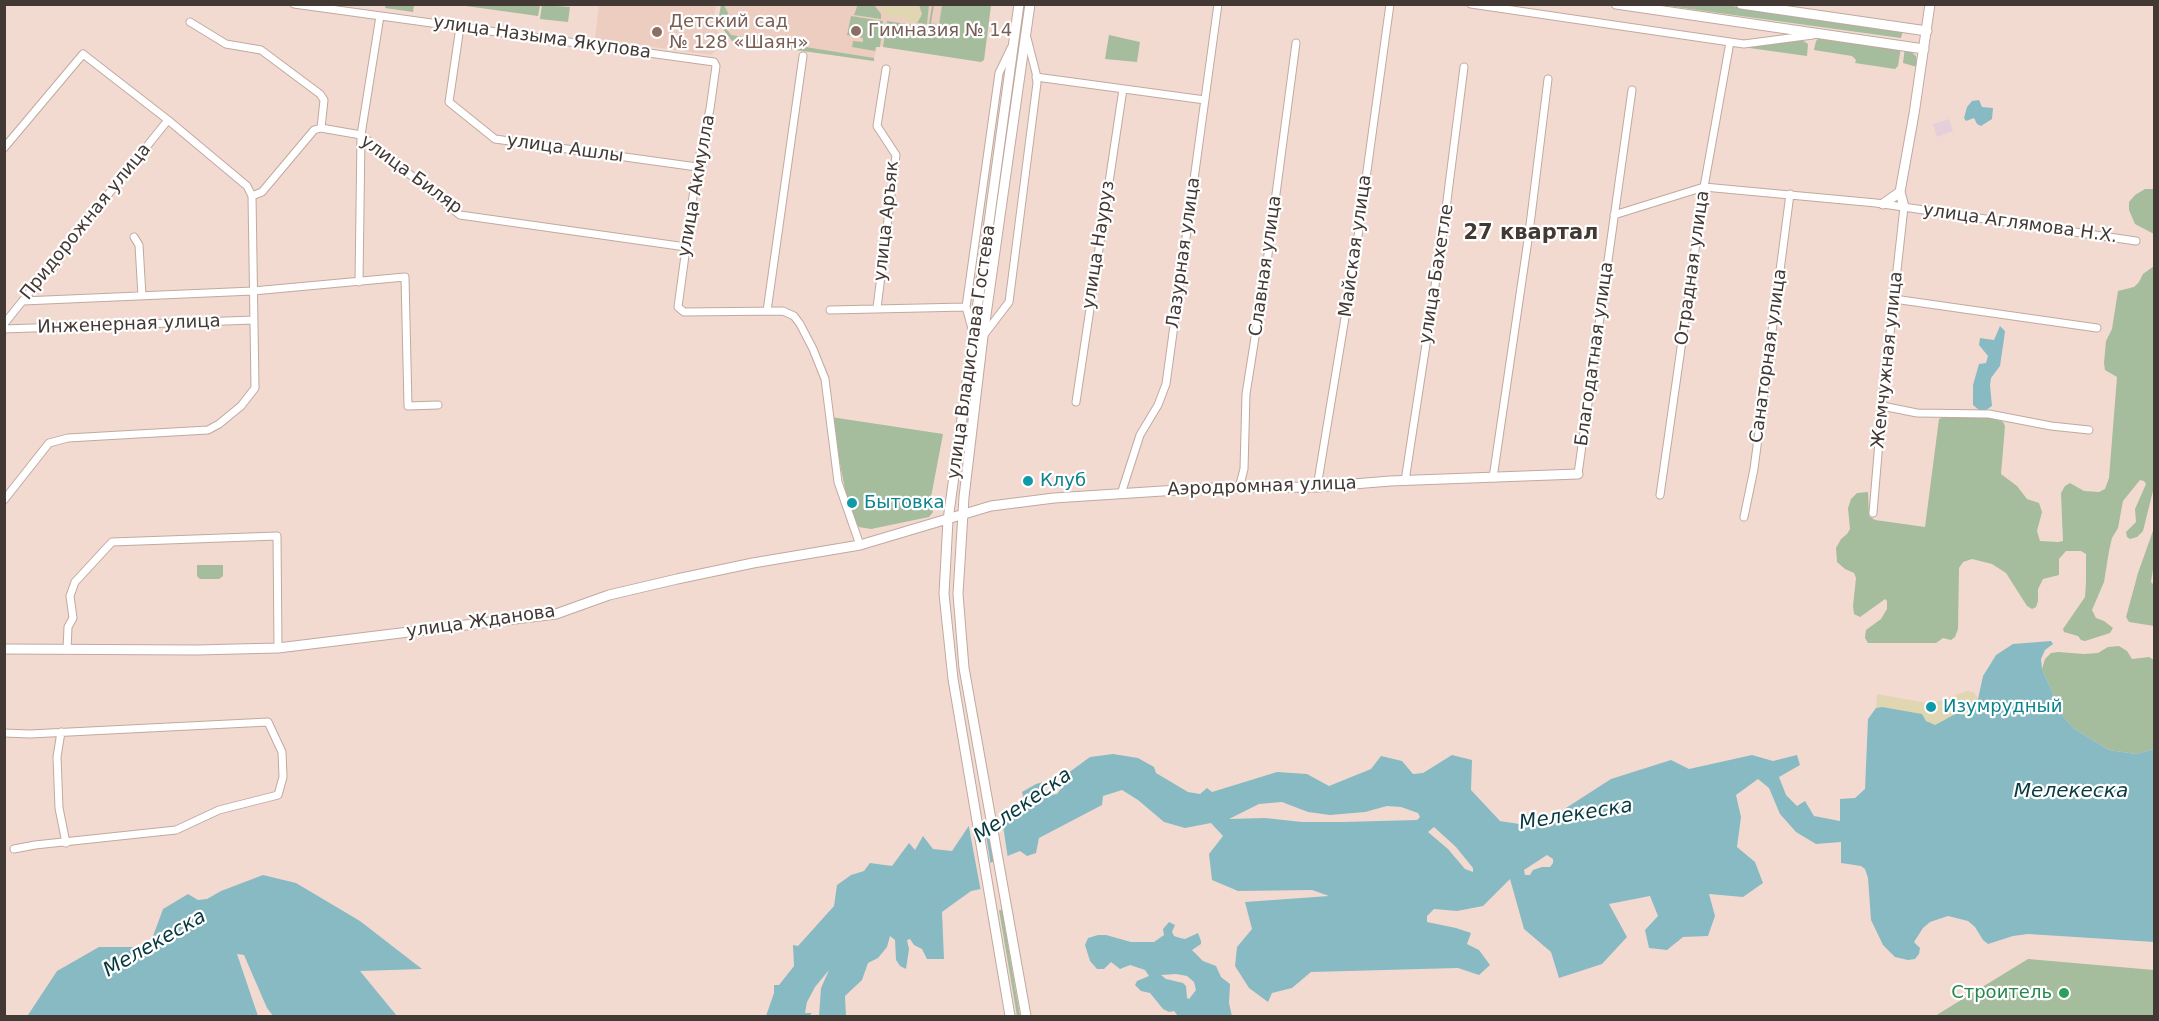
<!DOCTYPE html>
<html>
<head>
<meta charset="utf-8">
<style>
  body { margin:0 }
  #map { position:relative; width:2159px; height:1021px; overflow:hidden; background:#f3dad1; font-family:"DejaVu Sans",sans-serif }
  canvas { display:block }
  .frame { position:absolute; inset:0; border:6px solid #423834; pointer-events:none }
</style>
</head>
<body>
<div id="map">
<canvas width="2159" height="1021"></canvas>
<div class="frame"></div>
</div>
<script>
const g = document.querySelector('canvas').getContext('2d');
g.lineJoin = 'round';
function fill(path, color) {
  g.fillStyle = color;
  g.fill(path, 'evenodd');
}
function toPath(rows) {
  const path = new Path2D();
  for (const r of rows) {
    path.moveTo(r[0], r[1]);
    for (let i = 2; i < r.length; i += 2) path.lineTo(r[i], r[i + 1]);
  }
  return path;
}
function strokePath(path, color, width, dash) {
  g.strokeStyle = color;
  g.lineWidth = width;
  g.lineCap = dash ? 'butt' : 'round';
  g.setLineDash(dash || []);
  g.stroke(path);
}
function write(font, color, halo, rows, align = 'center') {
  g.font = font + ' "DejaVu Sans",sans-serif';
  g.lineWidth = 4.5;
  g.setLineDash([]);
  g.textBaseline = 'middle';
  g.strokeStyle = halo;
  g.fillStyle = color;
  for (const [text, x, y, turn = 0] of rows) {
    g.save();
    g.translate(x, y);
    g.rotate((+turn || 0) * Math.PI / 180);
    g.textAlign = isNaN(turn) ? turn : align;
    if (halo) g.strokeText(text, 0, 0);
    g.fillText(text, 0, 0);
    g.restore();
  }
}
fill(toPath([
  [716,4,713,25,727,42,711,55,595,39,599,5],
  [721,5,991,5,984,60,981,62,877,46,874,61,732,41,718,22]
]), '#eecdc1');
fill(toPath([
  [1949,119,1953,131,1937,137,1933,124]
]), '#e5cfdb');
fill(toPath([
  [466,4,540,4,540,5,538,16,466,6],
  [858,4,874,5,881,14,881,19,854,15],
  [386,5,386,4,414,5,413,12,385,8],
  [542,5,570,7,568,22,540,19],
  [721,5,724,5,728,13,724,26,731,35,874,58,874,61,732,41,718,22],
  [919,5,929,5,927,24,917,23,922,14],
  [932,5,934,5,931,23,939,25,942,5,991,5,984,60,981,62,883,47,887,21,906,24,906,28,908,24,941,29,941,26,929,24],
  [1661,5,1725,5,1903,30,1901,38],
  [851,16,883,21,880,47,876,47,875,51,852,47,853,41,863,42,863,38,847,35],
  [1109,35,1140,42,1137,62,1105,59],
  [1820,37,1901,47,1898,66,1895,69,1855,63,1856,60,1852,56,1814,50,1816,41],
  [1802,40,1808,44,1807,56,1735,46],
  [1905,47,1916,56,1917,67,1903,63],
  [2145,189,2154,189,2154,234,2135,224,2129,210,2129,202,2135,195],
  [2154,266,2154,487,2143,531,2137,537,2130,539,2127,537,2126,532,2136,522,2135,509,2146,484,2144,481,2140,480,2123,501,2118,528,2112,538,2109,551,2104,582,2092,610,2096,618,2104,621,2113,628,2110,633,2085,641,2081,640,2078,636,2064,632,2063,629,2085,597,2086,582,2086,554,2081,551,2066,551,2059,559,2059,575,2043,579,2038,589,2038,601,2036,607,2032,609,2027,606,2006,573,1992,564,1972,559,1963,562,1959,568,1958,629,1955,637,1951,640,1943,638,1936,643,1868,643,1865,638,1866,630,1881,619,1887,609,1887,601,1885,599,1881,602,1860,617,1854,614,1853,606,1856,578,1854,573,1845,569,1837,562,1836,548,1841,539,1847,534,1850,529,1848,508,1851,499,1857,493,1868,492,1869,516,1875,520,1925,527,1939,419,1946,416,1988,416,2003,422,2005,426,2001,474,2017,486,2027,499,2039,503,2042,512,2037,531,2040,541,2058,542,2063,541,2061,493,2065,486,2070,483,2084,491,2099,492,2105,489,2109,478,2117,377,2105,370,2104,363,2106,341,2112,329,2118,291,2134,287,2139,282,2143,274],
  [831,417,943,434,931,497,933,512,929,517,871,529,859,527,850,515],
  [2154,528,2154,563,2151,582,2154,585,2154,626,2129,622,2126,617,2138,573],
  [197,565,223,565,223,576,219,579,200,579,197,576],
  [2119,646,2127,651,2132,659,2149,657,2154,660,2154,749,2136,754,2109,750,2073,728,2063,716,2042,669,2045,659,2051,653,2058,652,2084,654,2098,653,2108,647],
  [999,910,1002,910,1020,1016,1017,1016],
  [2028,959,2154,970,2154,1016,1935,1016]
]), '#a5bc9d');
fill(toPath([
  [884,5,919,5,921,16,917,23,908,22,904,17,893,18,881,11],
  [1967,691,1974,692,1978,699,1972,717,1956,713,1935,725,1930,724,1923,718,1882,707,1876,708,1877,694,1927,703,1936,702]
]), '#e0d6b1');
fill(toPath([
  [1979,100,1982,107,1993,108,1992,119,1981,126,1977,124,1974,118,1966,121,1964,118,1967,107,1972,101],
  [2000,326,2005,331,2004,339,2000,366,1991,378,1990,385,1992,406,1986,410,1979,410,1973,405,1973,385,1979,364,1986,363,1988,356,1979,345,1980,338,1994,340],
  [2051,641,2053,644,2045,650,2041,659,2042,669,2063,716,2073,728,2109,750,2136,754,2154,749,2154,942,2028,934,2013,936,1988,944,1983,940,1975,927,1968,921,1948,916,1930,922,1923,928,1914,942,1920,948,1919,954,1915,959,1908,960,1895,957,1883,945,1871,920,1868,878,1865,869,1861,866,1841,863,1841,842,1816,844,1796,832,1780,814,1769,788,1758,779,1736,795,1741,817,1737,847,1755,862,1763,883,1743,897,1709,894,1715,916,1708,936,1683,937,1667,950,1649,948,1645,930,1658,916,1650,896,1609,904,1627,937,1602,964,1559,978,1551,952,1524,929,1510,879,1483,906,1457,911,1434,909,1427,916,1427,922,1456,928,1471,933,1467,944,1479,950,1490,965,1479,975,1458,968,1311,972,1292,988,1272,993,1268,1002,1249,988,1235,966,1237,947,1252,929,1245,902,1329,896,1312,890,1238,891,1212,880,1209,854,1223,836,1211,823,1185,828,1164,822,1138,800,1122,790,1103,796,1102,805,1039,838,1036,853,1027,856,1020,851,985,865,991,887,971,891,942,912,944,959,927,959,922,949,914,945,910,939,907,940,909,949,906,969,900,966,896,960,895,940,890,936,887,947,878,958,868,963,862,980,845,996,846,1016,819,1016,821,988,829,970,815,987,807,1002,805,1013,812,1013,809,1016,766,1016,774,993,774,985,779,985,794,966,793,945,798,946,834,906,837,885,851,875,864,871,870,863,892,866,909,843,915,850,923,836,933,849,952,851,976,815,988,827,1005,821,1016,816,1024,799,1022,792,1036,784,1054,779,1054,783,1043,787,1040,792,1046,796,1057,794,1064,785,1064,776,1090,757,1113,754,1138,758,1154,767,1156,773,1188,792,1200,794,1207,788,1212,792,1277,772,1307,774,1329,786,1371,769,1381,756,1402,761,1413,774,1423,773,1452,755,1472,760,1471,790,1500,821,1532,826,1552,817,1611,779,1671,760,1689,769,1752,755,1773,761,1797,755,1800,765,1779,777,1786,795,1797,806,1805,801,1814,816,1840,821,1840,799,1855,798,1865,789,1868,719,1876,708,1882,707,1922,714,1926,721,1935,725,1957,713,1972,717,1978,699,1983,676,1996,655,2013,644],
  [1282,802,1308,812,1330,815,1365,812,1387,806,1401,807,1418,813,1420,817,1417,820,1343,822,1302,822,1265,818,1229,819,1259,804],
  [1434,827,1456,847,1473,868,1473,872,1465,869,1448,849,1428,832],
  [1547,855,1553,859,1553,863,1550,867,1542,867,1533,870,1530,875,1525,875,1524,870],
  [263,875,296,883,360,921,422,969,360,971,397,1016,273,1016,267,1008,244,955,237,954,258,1016,24,1016,28,1015,57,971,99,947,149,947,163,909,188,894,198,900,207,899,221,891],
  [1169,922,1175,925,1172,932,1174,936,1180,938,1185,939,1198,933,1201,941,1201,944,1192,950,1203,961,1216,966,1221,977,1230,984,1229,1003,1232,1016,1178,1016,1174,1011,1169,1012,1163,1009,1150,993,1141,991,1135,985,1137,981,1149,976,1145,970,1130,965,1120,969,1111,962,1104,969,1097,969,1090,961,1085,945,1088,938,1098,935,1106,935,1131,942,1154,942,1164,935,1163,929],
  [1176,974,1187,976,1194,982,1196,990,1189,999,1187,998,1186,986,1183,983,1166,979,1161,975]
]), '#88bac4');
fill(toPath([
  [974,813,978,813,983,817,991,866,989,867,994,887,992,890,981,892,968,822],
  [1002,819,1008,859,994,865,987,822,989,824]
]), '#f3dad1');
const street = toPath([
  [294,4,714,62,716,66,710,109,697,167,678,307,684,312,783,311,794,316,800,324,813,349,825,379,838,482,860,545],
  [1471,4,1730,42,1744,44,1813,35],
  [190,22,226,44,261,50,320,94,324,100,321,128,361,135,460,215,686,247],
  [460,27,449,102,495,139,697,167],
  [1036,77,1205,100],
  [4,148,83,54,168,120,247,186,252,196,255,388,241,406,219,424,208,430,68,438,49,443,4,500],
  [252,196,262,192,314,130,321,128],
  [1614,215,1704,187,1876,203,2136,241],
  [134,237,139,245,142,296],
  [359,282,361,135,380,16],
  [1894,299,2097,328],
  [23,301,253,291,405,277,408,406,438,405],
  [877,308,896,155,877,126,886,69],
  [830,310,966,307],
  [767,311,803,56],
  [4,324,168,120],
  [4,329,254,320],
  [973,332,966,307,999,73,1011,48],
  [983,336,1009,302,1037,83,1036,73,1027,38],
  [1076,402,1123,89],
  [1882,406,1917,413,1989,414,2051,426,2089,430],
  [1578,474,1632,90],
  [1493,478,1529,233,1548,79],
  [1405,481,1442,240,1464,67],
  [1317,487,1356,251,1390,4],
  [1239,488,1244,469,1246,394,1267,262,1296,43],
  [1121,494,1140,435,1158,405,1166,384,1218,4],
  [1660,495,1704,187,1730,42],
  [1873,513,1882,406,1904,207],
  [1744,517,1754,469,1790,194],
  [67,650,68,627,73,618,70,596,75,582,112,542,277,536,278,648],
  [61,732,57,757,59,808,66,843],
  [4,733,30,734,268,722,282,752,283,777,278,795,219,810,176,830,35,845,14,849]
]);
const secondary = toPath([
  [1616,4,1924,49],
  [1741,4,1927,31],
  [1883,204,1900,192],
  [1904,207,1900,192,1914,114,1930,4],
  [4,649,196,650,278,648,556,614,609,595,677,579,753,563,860,545,991,506,1054,498,1209,488,1317,487,1390,481,1578,474],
  [1010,1016,953,679,944,594,948,520,1019,4],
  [1026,1016,964,668,958,594,964,497,983,336,1030,4]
]);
strokePath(street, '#c1a9a0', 9);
strokePath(secondary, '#c1a9a0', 11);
strokePath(street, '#fff', 7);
strokePath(secondary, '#fff', 9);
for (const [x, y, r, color] of [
  [856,31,6,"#8d6e63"],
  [657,32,6,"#8d6e63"],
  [1028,481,6,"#0f9aa8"],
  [852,503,6,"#0f9aa8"],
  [1931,707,6,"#0f9aa8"],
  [2064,993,6,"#2e9e5b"]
]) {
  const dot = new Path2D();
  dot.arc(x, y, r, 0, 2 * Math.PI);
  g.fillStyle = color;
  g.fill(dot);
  strokePath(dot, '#fff', 2);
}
write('18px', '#785e54', '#fff', [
  ["Детский сад",669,22],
  ["№ 128 «Шаян»",669,43],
  ["Гимназия № 14",868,31]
], 'left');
write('18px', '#423834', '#fff', [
  ["улица Назыма Якупова",542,38,8],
  ["улица Ашлы",565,149,8],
  ["улица Биляр",411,175,36],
  ["улица Акмулла",697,186,-80],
  ["улица Аръяк",887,221,-84],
  ["Придорожная улица",86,222,-51],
  ["улица Аглямова Н.Х.",2020,224,8],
  ["улица Науруз",1099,245,-81],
  ["Майская улица",1356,246,-82],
  ["Лазурная улица",1184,253,-82],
  ["Славная улица",1266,266,-82],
  ["Отрадная улица",1693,268,-82],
  ["улица Бахетле",1437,274,-81],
  ["Инженерная улица",129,325,-2],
  ["улица Владислава Гостева",972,352,-82],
  ["Благодатная улица",1595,354,-82],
  ["Санаторная улица",1769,356,-82],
  ["Жемчужная улица",1888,360,-84],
  ["Аэродромная улица",1262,487,-2],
  ["улица Жданова",481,622,-8]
]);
write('18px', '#0d838f', '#fff', [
  ["Клуб",1040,481],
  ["Бытовка",864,503],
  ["Изумрудный",1943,707]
], 'left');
write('18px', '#27864d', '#fff', [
  ["Строитель",2052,993]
], 'right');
write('italic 20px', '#083941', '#fff', [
  ["Мелекеска",2071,792],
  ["Мелекеска",1023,806,-35],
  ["Мелекеска",1576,815,-9],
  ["Мелекеска",155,944,-30]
]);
write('bold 21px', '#423834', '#fff', [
  ["27 квартал",1531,234]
]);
</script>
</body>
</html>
